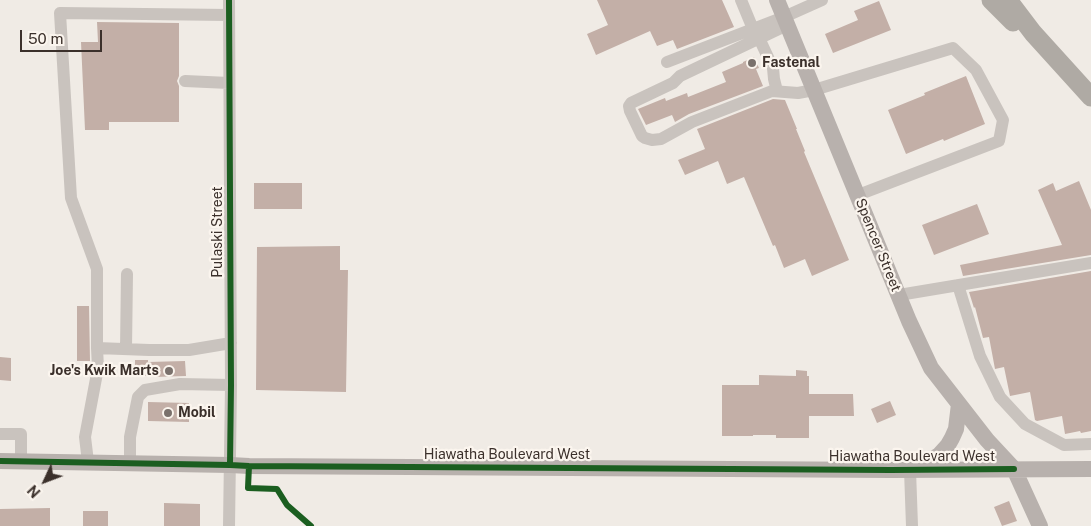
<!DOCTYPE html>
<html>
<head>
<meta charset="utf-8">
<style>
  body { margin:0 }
  #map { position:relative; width:1091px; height:526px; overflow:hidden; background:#f0ebe5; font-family:"Public Sans",sans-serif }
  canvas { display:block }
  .north { position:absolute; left:20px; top:456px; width:50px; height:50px; -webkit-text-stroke:4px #fbf5ee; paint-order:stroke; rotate:227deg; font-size:14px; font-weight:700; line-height:20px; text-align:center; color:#3b302b }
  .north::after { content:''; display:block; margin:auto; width:18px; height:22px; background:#3b302b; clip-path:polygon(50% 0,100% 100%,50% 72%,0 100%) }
  .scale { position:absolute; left:20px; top:30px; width:82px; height:22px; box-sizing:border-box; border:2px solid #3b302b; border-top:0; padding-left:6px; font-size:15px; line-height:18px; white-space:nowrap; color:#3b302b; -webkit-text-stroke:4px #fbf5ee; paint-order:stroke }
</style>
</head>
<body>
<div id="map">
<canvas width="1091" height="526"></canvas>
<div class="north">N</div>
<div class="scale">50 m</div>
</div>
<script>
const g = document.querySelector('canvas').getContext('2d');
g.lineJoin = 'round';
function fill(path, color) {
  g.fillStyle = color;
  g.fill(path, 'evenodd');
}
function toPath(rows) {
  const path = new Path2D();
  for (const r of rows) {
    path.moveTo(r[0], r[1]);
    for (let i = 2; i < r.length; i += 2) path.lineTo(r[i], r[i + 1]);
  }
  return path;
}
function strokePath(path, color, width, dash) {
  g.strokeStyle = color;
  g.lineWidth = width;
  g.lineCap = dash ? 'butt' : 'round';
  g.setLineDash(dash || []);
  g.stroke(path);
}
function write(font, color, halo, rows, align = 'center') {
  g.font = font + ' "Public Sans",sans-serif';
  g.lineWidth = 4.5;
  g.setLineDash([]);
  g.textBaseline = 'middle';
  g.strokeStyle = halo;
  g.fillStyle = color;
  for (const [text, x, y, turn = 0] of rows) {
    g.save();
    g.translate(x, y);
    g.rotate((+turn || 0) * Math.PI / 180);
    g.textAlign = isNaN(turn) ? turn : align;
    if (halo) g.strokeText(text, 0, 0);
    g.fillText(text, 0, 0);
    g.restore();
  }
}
fill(toPath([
  [597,0,722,0,734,27,677,49,673,40,657,46,650,31,596,55,587,34,608,25],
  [879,1,891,30,833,53,825,34,858,20,854,11],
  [97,22,179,23,179,76,177,81,179,86,179,122,109,122,109,130,85,130,81,42,98,42],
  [754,57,759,68,756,69,763,86,689,114,675,122,672,115,646,125,638,109,665,98,666,101,687,93,688,97,726,82,722,72,743,63,743,62],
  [966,76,985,124,944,141,943,139,906,154,888,110,925,95,924,93],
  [773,99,785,100,797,129,796,129,805,151,804,152,849,260,812,276,805,259,784,268,775,245,773,246,744,177,727,184,718,161,685,175,678,160,705,149,697,129],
  [1079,181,1091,210,1091,255,963,276,960,265,1062,245,1038,190,1053,183,1056,191],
  [254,183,302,183,302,209,254,209],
  [977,204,989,234,934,255,922,225],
  [340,246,340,270,348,270,346,392,256,390,257,247],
  [1091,271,1091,431,1081,433,1080,431,1065,434,1062,416,1037,421,1035,420,1030,392,1010,396,1004,367,995,369,989,337,983,338,975,307,974,308,969,292],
  [77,306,89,306,90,361,77,361],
  [0,357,11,358,11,381,0,380],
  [135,360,148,360,148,362,185,361,186,376,154,377,154,376,135,376],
  [796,370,807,371,807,376,809,376,809,394,853,394,854,416,809,416,809,438,776,438,776,435,753,435,753,436,722,436,722,385,759,385,759,375,796,376],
  [890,401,896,415,877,423,871,409],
  [148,402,189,403,189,422,148,421],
  [1009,501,1017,521,1002,526,994,507],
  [164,503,200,504,200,526,164,526],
  [50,508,50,526,0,526,0,509],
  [83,511,108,511,108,526,83,526]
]), '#c3afa7');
strokePath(toPath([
  [229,0,231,385,229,526],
  [741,0,753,29],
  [787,25,680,76,673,83,631,103,629,106,630,111,642,136,645,138,652,140,661,139,692,122,772,91,798,93,814,90,953,48,976,70,1003,120,999,141,858,195],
  [759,38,773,68,774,79,777,91],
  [667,62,784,17,822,0],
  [185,81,229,83],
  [958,285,980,356,1000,397,1025,424,1064,445,1091,444],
  [899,295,1091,263],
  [97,348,97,269,71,198,60,13,229,15],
  [126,349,127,274],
  [0,434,21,434,21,461],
  [88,462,85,437,98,368,97,348,149,350,189,350,231,343],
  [130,463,130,437,138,397,145,390,180,384,231,385],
  [910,470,912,526]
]), '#c9c3be', 12);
strokePath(toPath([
  [777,0,909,321,931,368,987,440,1014,469,1040,526],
  [0,461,230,465,249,466,891,470,1091,469],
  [913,469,926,463,939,455,948,445,952,438,956,429,959,404]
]), '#b8b1ad', 16);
strokePath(toPath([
  [991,0,1013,22],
  [1008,0,1033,33,1091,97]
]), '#afaaa4', 19);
strokePath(toPath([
  [229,0,231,385,230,465],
  [0,461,230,465,249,466,891,470,1014,469],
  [249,466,248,488,277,489,287,505,311,526]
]), '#1b5e20', 6);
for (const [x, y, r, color] of [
  [752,63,5,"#7a716c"],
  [169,371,5,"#7a716c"],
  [168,413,5,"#7a716c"]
]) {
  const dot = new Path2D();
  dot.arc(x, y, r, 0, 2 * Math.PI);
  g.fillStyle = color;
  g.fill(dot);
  strokePath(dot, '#fbf5ee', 2);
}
write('bold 14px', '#3b302b', '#fbf5ee', [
  ["Fastenal",762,63],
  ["Joe's Kwik Marts",159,371,"right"],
  ["Mobil",178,413]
], 'left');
write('14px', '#3b302b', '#fbf5ee', [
  ["Pulaski Street",218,232,-90],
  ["Spencer Street",878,245,68],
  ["Hiawatha Boulevard West",507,455],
  ["Hiawatha Boulevard West",912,457]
]);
</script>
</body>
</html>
